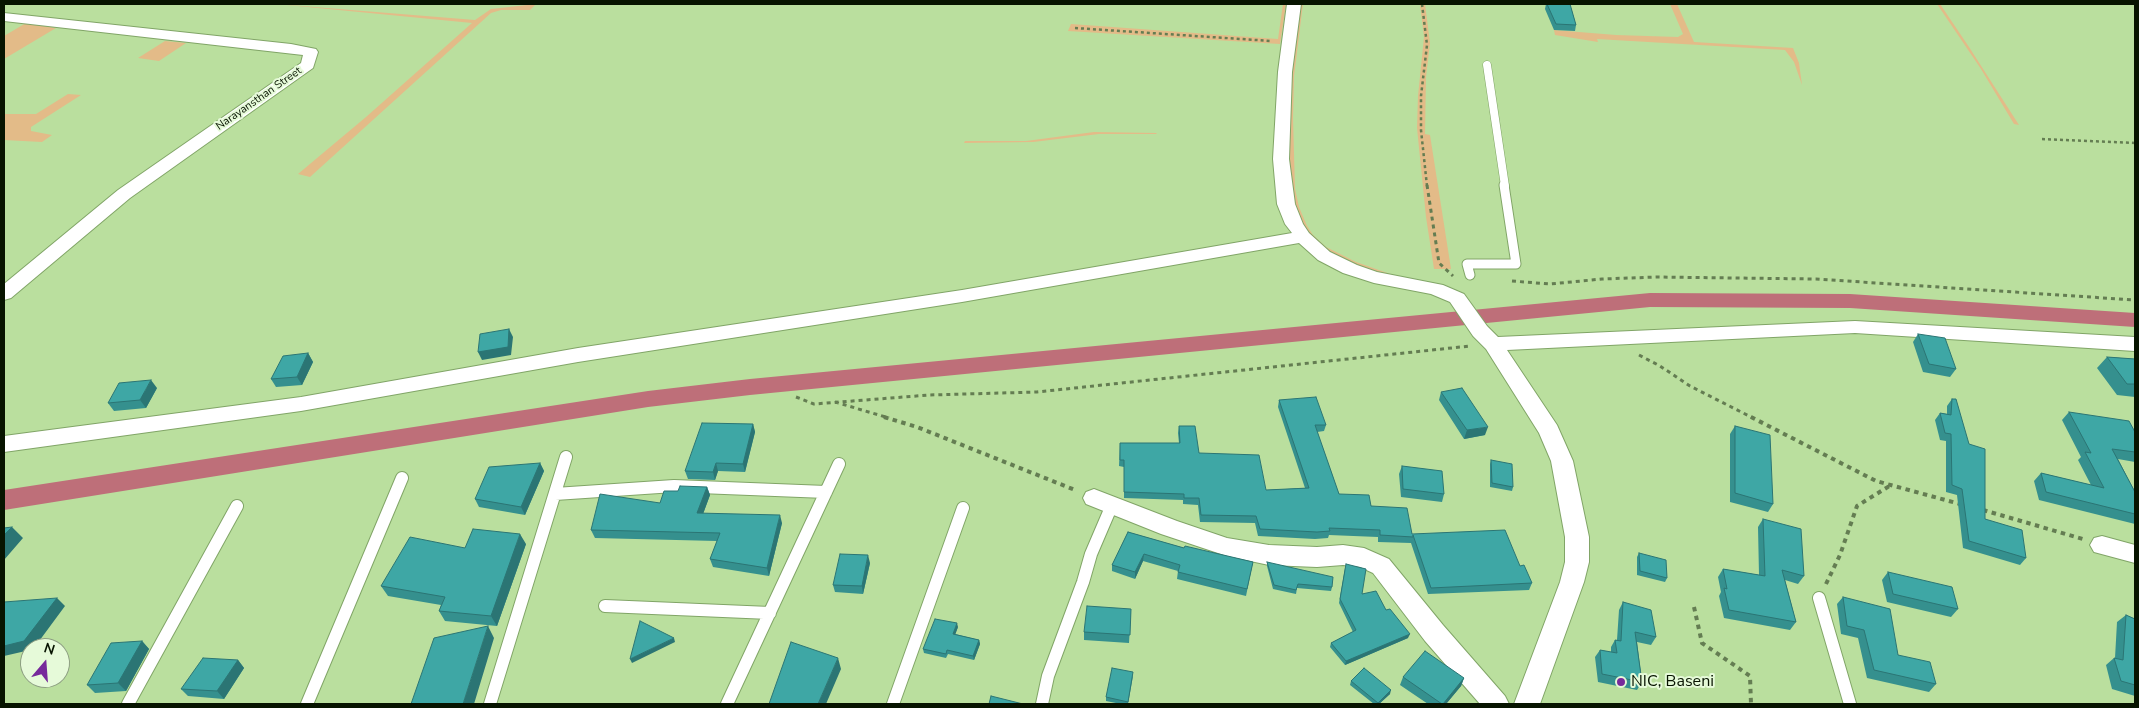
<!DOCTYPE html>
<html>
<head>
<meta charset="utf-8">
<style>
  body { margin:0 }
  #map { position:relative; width:2139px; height:708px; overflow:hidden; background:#badf9e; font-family:"Nunito Sans",sans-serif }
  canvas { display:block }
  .frame { position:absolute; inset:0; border:5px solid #071400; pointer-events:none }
  .north { position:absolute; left:20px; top:638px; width:50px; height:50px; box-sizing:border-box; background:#e6fad9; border:1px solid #8d9e82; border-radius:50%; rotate:18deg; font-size:14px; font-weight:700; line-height:20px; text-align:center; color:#071400 }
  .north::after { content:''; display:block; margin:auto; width:18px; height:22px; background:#77299b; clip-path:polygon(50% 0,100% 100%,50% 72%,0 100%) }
</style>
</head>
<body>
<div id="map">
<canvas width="2139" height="708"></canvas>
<div class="frame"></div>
<div class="north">N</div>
</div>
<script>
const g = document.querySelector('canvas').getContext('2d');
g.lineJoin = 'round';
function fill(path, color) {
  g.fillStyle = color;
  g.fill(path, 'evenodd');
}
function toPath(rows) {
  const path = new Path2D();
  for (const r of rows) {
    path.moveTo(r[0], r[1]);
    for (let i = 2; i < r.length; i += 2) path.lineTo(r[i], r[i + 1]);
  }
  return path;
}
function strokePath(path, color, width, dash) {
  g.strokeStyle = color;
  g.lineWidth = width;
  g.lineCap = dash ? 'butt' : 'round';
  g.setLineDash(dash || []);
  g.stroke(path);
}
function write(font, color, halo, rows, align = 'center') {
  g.font = font + ' "Nunito Sans",sans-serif';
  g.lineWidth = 4;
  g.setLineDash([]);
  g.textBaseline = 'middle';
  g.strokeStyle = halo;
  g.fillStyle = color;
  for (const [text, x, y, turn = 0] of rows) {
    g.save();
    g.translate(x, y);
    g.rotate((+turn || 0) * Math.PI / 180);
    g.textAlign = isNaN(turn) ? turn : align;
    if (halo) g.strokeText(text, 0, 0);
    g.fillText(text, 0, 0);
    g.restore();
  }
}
fill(toPath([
  [277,4,475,20,491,9,536,4,530,10,501,10,491,13,310,177,298,174,366,117,472,23],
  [1283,4,1286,4,1280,44,1068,31,1071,24,1278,39],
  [1300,4,1303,4,1294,76,1293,118,1295,189,1299,207,1307,226,1313,235,1326,247,1356,262,1393,275,1394,278,1338,258,1318,245,1303,228,1295,212,1287,151,1289,86],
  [1420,4,1425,4,1430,43,1426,77,1425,134,1430,135,1451,269,1434,269,1426,217,1417,128,1418,96,1424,37],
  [1670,4,1677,4,1694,42,1793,48,1799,63,1802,85,1794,62,1785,50,1597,39,1598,42,1555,35,1554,30,1616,35,1678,37,1683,34],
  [1937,4,1940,4,1969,47,2019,125,2014,124,1981,69],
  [26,23,56,28,4,59,4,36],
  [165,41,186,43,159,61,138,58],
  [68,94,81,95,31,127,31,131,52,135,42,142,4,140,4,114,36,114],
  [1094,132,1156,133,1157,134,1099,134,1033,142,964,143,965,141,1026,141]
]), '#e3bb88');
fill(toPath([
  [1650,293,1850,294,2135,313,2135,327,1850,308,1650,307,750,395,648,407,4,510,4,490,648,391,750,379,1650,293]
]), '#be6f79');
const laneFar2 = toPath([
  [1487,65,1505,186]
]);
const laneFar1 = toPath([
  [1470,275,1467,264,1516,264,1504,185]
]);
const lane = toPath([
  [555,494,674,486,826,492],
  [1819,598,1850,704],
  [605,606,770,613],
  [128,704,237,506],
  [307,704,402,478],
  [490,704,566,457],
  [727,704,839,464],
  [893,704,963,508],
  [1042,704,1048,676,1083,582,1091,554,1112,505]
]);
const street = toPath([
  [1287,4,1301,4,1292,72,1289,159,1295,204,1303,224,1309,233,1330,252,1357,265,1377,272,1443,285,1464,294,1487,326,1498,337,1855,321,2135,337,2135,351,1855,333,1507,350,1557,425,1573,461,1589,537,1589,562,1584,582,1540,704,1514,704,1560,582,1565,562,1565,537,1551,461,1539,433,1486,349,1473,336,1450,302,1431,294,1374,283,1343,273,1318,260,1299,243,962,302,578,362,301,411,4,452,4,436,301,397,578,348,962,290,1292,233,1285,224,1277,204,1273,159,1278,72,1287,4],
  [4,13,291,44,316,49,318,52,313,68,130,198,11,298,4,300,4,284,118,190,301,63,303,55,4,21,4,13],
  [1094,489,1177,521,1227,538,1269,545,1317,547,1343,545,1364,548,1389,559,1443,625,1505,696,1509,704,1480,704,1425,641,1373,573,1360,567,1343,565,1317,567,1269,565,1227,556,1161,534,1086,504,1083,498,1086,492,1094,489],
  [2102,536,2135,545,2135,563,2094,552,2090,545,2094,538,2102,536]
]);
strokePath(laneFar2, '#81a567', 9);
strokePath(laneFar1, '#81a567', 11);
strokePath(lane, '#81a567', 14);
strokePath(street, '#81a567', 2);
strokePath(toPath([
  [1422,4,1427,45,1421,96,1421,130,1427,186],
  [1075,28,1271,41],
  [2042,139,2135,143]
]), '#647d52', 2.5, [3, 3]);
strokePath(toPath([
  [1427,185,1439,263,1453,276],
  [1512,281,1550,284,1602,279,1657,277,1816,279,2135,300],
  [1639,355,1660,366,1690,386,1753,418],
  [796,397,814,404,929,395,1037,392,1470,346],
  [835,402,889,418]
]), '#647d52', 3, [4, 4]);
strokePath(toPath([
  [884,417,917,427,1075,490],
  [1751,417,1876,481,1960,504],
  [1983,510,2083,539],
  [1826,584,1840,555,1857,506,1891,485],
  [1694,607,1702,643,1750,676,1751,704]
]), '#647d52', 4, [4.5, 4.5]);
strokePath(laneFar2, '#fff', 8);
strokePath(laneFar1, '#fff', 9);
strokePath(lane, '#fff', 12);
fill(street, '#fff');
fill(toPath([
  [1546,4,1570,4,1576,25,1575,31,1554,30,1545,9],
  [1918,334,1956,369,1950,377,1923,372,1913,342],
  [308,353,313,362,302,385,276,387,271,379],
  [2107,357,2135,359,2135,397,2117,395,2097,368],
  [157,388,146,408,114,411,108,403],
  [1441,392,1485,435,1464,439,1439,400],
  [1952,399,1985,519,2026,558,2020,565,1963,548,1957,495,1946,492,1946,441,1940,440,1935,420,1940,413,1947,414,1947,406],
  [1279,400,1326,425,1324,431,1317,432,1339,494,1371,506,1412,534,1520,566,1532,583,1529,590,1428,594,1411,543,1378,542,1378,537,1329,535,1328,538,1315,539,1258,536,1255,523,1200,522,1198,505,1183,504,1183,500,1124,498,1124,467,1119,466,1120,443,1179,443,1178,433,1179,426,1199,453,1266,490,1305,488,1278,407],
  [2069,412,2135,432,2135,462,2118,459,2135,492,2135,524,2039,500,2034,481,2041,473,2091,485,2078,460,2081,457,2062,420],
  [753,424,755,432,745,472,718,471,715,480,688,479,685,471],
  [1735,426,1773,504,1768,512,1730,502,1730,434],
  [1491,460,1513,487,1512,491,1490,487,1490,464],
  [540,463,544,471,525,515,479,507,475,499],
  [1402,466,1444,494,1442,502,1401,497,1399,474],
  [707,487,710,495,703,514,782,523,769,576,713,567,710,559,717,541,595,538,591,530,660,503,678,491],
  [1763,519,1804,576,1798,584,1785,580,1796,622,1790,630,1724,618,1719,596,1721,592,1718,577,1723,569,1759,575,1758,527],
  [1128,532,1184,548,1253,562,1246,596,1177,579,1178,571,1143,561,1135,579,1112,571,1112,565],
  [526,544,497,626,445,621,439,611,441,605,388,596,381,586,465,548],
  [1639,553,1667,578,1665,582,1637,575,1637,557],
  [1267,562,1332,587,1331,591,1297,588,1296,594,1273,589,1267,566],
  [870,563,863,594,835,592,833,585],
  [1345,568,1362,594,1386,610,1408,638,1345,665,1330,647,1331,643,1353,632,1339,603],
  [1888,572,1958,609,1951,617,1887,602,1882,580],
  [1843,597,1898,655,1936,684,1929,692,1867,678,1858,638,1841,634,1837,604],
  [1623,602,1656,637,1651,645,1637,642,1642,682,1637,690,1598,682,1595,657,1600,650,1611,652,1611,647,1615,640,1617,640,1619,610],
  [1131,609,1129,643,1084,640,1084,632],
  [2126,615,2135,619,2135,696,2112,689,2106,665,2114,658,2115,658,2117,622],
  [958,627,955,634,979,640,980,644,974,660,948,654,946,658,924,653,923,649],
  [142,641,149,649,126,691,95,693,87,685],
  [238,660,244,668,224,699,188,696,181,689],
  [1133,676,1128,704,1121,704,1106,701,1106,697],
  [1403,677,1464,678,1461,686,1446,704,1428,704,1400,685],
  [1351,681,1390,694,1379,704,1374,704,1350,685]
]), '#35908e');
fill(toPath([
  [509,329,513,337,511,355,482,360,478,352],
  [308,353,313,362,302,385,297,377],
  [151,380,157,388,146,408,140,400],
  [753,424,755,432,745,472,743,464],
  [1488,427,1485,435,1464,439,1467,430],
  [540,463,544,471,525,515,521,507],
  [716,463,718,471,715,480,713,472],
  [707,487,710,495,700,522,697,513],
  [780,515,782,523,769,576,767,568],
  [12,527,23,538,4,560,4,535],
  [520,534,526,544,497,626,491,616],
  [1144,554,1143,561,1135,579,1135,572],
  [868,555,870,563,863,594,862,586],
  [57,598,65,606,34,648,30,648,30,650,4,656,4,646],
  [957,623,958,627,954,638,953,634],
  [488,626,494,638,474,704,463,704],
  [1410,634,1408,638,1345,665,1346,661],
  [674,638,675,642,632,663,630,659],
  [979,640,980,644,974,660,973,656],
  [142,641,149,649,126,691,118,683],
  [838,658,841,669,826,704,818,704],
  [238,660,244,668,224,699,217,691],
  [1464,678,1461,686,1446,704,1443,704],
  [1391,690,1390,694,1379,704,1378,704]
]), '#2b7574');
const building = toPath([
  [1547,4,1570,4,1576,25,1556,24,1547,4],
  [509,329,508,347,478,352,480,334,509,329],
  [1918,334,1945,338,1956,369,1929,364,1918,334],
  [308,353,297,377,271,379,283,356,308,353],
  [2107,357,2135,359,2135,384,2127,384,2107,357],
  [151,380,140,400,108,403,119,383,151,380],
  [1462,388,1488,427,1467,430,1441,392,1462,388],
  [1316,397,1326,425,1315,425,1339,494,1369,495,1371,506,1407,508,1412,534,1505,530,1520,566,1524,565,1532,583,1431,588,1413,535,1413,537,1380,535,1380,530,1329,528,1330,531,1317,532,1260,529,1256,516,1201,515,1199,498,1184,498,1184,494,1124,492,1124,460,1120,460,1120,443,1180,443,1179,426,1195,426,1199,453,1259,455,1266,490,1309,488,1279,400,1316,397],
  [1952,399,1956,399,1969,444,1985,449,1985,519,2022,530,2026,558,1969,541,1962,489,1952,485,1951,434,1945,433,1940,413,1951,415,1952,399],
  [2069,412,2129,421,2135,432,2135,452,2112,449,2135,492,2135,514,2046,492,2041,473,2104,488,2085,452,2091,453,2069,412],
  [702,423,753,424,743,464,716,463,713,472,685,471,702,423],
  [1735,426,1770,435,1773,504,1735,493,1735,426],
  [1491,460,1512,464,1513,487,1492,483,1491,460],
  [540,463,521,507,475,499,489,467,540,463],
  [1402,466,1442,471,1444,494,1403,489,1402,466],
  [680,486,707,487,697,513,780,515,767,568,710,559,720,533,591,530,600,494,660,503,664,491,678,491,680,486],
  [1763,519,1801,529,1804,576,1782,570,1796,622,1729,610,1724,588,1727,589,1723,569,1765,576,1763,519],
  [12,527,4,535,4,528,12,527],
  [473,529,520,534,491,616,439,611,445,597,381,586,410,537,465,548,473,529],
  [1128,532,1184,548,1185,546,1253,562,1247,589,1178,572,1180,565,1144,554,1135,572,1112,565,1128,532],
  [1639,553,1666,560,1667,578,1640,571,1639,553],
  [840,554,868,555,862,586,833,585,840,554],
  [1267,562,1333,577,1332,587,1298,584,1296,590,1274,585,1267,562],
  [1346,564,1366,569,1362,594,1376,591,1386,610,1390,609,1410,634,1346,661,1331,643,1356,630,1340,599,1346,564],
  [1888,572,1952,587,1958,609,1893,594,1888,572],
  [1843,597,1890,609,1898,655,1930,662,1936,684,1874,670,1864,630,1847,626,1843,597],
  [57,598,24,641,4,646,4,602,57,598],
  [1623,602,1651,610,1656,637,1635,632,1642,682,1602,674,1600,650,1617,653,1615,640,1621,641,1623,602],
  [1087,606,1131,609,1130,635,1084,632,1087,606],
  [2126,615,2135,619,2135,685,2121,681,2114,658,2123,660,2126,615],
  [935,619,957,623,953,634,979,640,973,656,947,650,946,654,923,649,935,619],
  [640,621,674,638,630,659,640,621],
  [488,626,463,704,411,704,434,638,488,626],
  [142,641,118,683,87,685,111,643,142,641],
  [791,642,838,658,818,704,769,704,791,642],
  [1425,651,1464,678,1443,704,1442,704,1403,677,1425,651],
  [203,658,238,660,217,691,181,689,203,658],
  [1112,668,1133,672,1128,702,1106,697,1112,668],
  [1364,668,1391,690,1378,703,1351,681,1364,668],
  [991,696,1023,704,989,704,991,696]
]);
fill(building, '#3ea7a5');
strokePath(building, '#2b7574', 1);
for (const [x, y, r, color] of [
  [1621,682,5,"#77299b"]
]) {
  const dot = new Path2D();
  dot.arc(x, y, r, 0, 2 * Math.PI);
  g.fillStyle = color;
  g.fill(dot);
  strokePath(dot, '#e6fad9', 2);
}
write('11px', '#071400', '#e6fad9', [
  ["Narayansthan Street",259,99,-35]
]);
write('16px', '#071400', '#e6fad9', [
  ["NIC, Baseni",1631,682]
], 'left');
</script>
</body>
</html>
